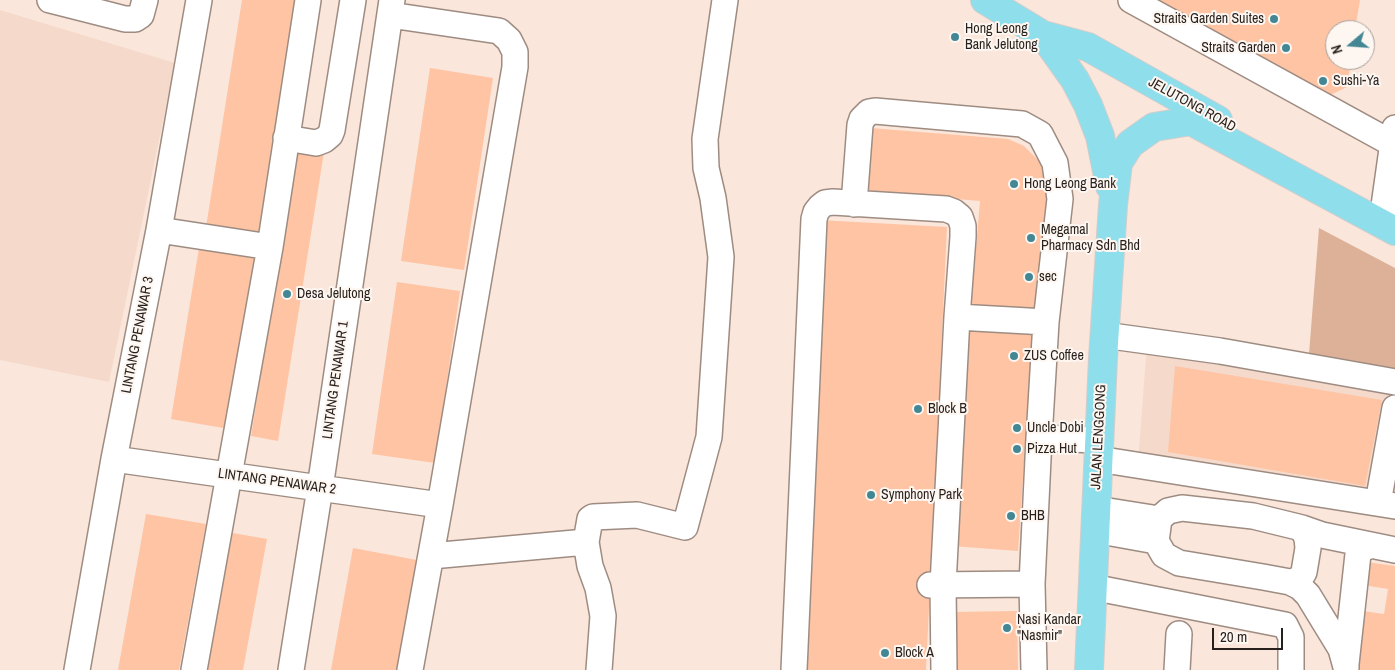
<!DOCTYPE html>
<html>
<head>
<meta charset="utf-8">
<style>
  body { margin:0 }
  #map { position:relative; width:1395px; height:670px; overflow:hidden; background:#fae6db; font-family:"Archivo Narrow",sans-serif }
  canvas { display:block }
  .north { position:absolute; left:1325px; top:20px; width:50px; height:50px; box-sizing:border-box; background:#fef6f1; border:1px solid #a8a09b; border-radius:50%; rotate:252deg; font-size:14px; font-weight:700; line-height:20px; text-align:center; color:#261f1b }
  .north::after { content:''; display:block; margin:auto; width:18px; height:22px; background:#428793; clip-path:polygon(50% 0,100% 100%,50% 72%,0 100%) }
  .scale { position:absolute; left:1212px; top:628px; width:71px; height:22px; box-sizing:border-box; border:2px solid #261f1b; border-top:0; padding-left:6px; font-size:15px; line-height:18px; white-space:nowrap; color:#261f1b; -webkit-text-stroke:4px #fef6f1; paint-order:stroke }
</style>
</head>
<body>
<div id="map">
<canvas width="1395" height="670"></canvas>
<div class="north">N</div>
<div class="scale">20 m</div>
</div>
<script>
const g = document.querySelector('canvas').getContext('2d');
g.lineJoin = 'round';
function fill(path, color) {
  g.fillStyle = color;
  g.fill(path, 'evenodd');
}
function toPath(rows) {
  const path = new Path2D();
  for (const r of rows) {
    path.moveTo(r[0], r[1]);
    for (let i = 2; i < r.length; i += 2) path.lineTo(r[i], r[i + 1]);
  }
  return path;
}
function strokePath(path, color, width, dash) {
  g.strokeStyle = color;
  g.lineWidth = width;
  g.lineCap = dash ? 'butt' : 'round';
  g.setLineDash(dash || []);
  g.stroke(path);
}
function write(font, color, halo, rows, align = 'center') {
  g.font = font + ' "Archivo Narrow",sans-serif';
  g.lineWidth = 4;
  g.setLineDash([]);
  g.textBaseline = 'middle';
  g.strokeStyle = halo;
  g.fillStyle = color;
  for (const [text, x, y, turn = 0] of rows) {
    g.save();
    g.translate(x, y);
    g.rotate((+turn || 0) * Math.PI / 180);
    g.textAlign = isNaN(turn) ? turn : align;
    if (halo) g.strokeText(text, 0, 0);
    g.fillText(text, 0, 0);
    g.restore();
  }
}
fill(toPath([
  [0,10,175,63,109,382,0,360],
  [1148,331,1257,345,1395,370,1395,519,1137,476]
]), '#f5dacb');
fill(toPath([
  [1319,228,1395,268,1395,370,1309,354]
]), '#dcb198');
fill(toPath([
  [242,0,299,0,262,236,206,227],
  [1149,0,1360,0,1355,30,1335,30,1335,60,1351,60,1347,87,1328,96],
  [430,68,493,78,464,270,401,261],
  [870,128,1008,139,1024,146,1038,160,1046,176,1048,192,1043,228,1037,312,971,306,980,201,864,191],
  [297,147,324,152,278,441,251,436],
  [819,220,947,227,926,670,801,670],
  [199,248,257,258,229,429,171,419],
  [397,282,460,291,435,463,372,454],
  [967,324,1033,329,1018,551,952,546],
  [1175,366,1382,400,1365,486,1168,452],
  [146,514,206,524,179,670,118,670],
  [227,532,267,539,243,670,201,670],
  [353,548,417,560,397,670,331,670],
  [1366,562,1395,566,1395,670,1355,670,1363,611,1384,614,1388,589,1363,585],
  [1017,611,1018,670,955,670,954,612]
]), '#fec4a3');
const minor = toPath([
  [50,0,125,19,135,19,141,15,145,0],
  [1131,0,1393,144],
  [390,15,499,31,509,40,515,52,515,67,440,505,410,670],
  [286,138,316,143,324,140,330,135,332,130,353,0],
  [854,204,860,125,862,119,869,112,875,111,1022,124,1040,134,1055,163,1060,199,1046,322,1039,438,1032,584,1034,670],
  [1383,213,1395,128],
  [159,230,270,247],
  [957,317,1046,322],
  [1104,335,1220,351,1395,382],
  [1039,438,1099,440],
  [114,459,440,505],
  [1098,459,1395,506],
  [1378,503,1395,408],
  [1096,509,1159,519],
  [1302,528,1322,535,1395,550],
  [1095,530,1156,541],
  [586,542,590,566,598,588,603,616,599,670],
  [431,556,586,542,590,519,593,517,637,515,685,527,709,437,721,257,713,198,706,168,705,139,725,0],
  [1290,582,1299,580,1304,572,1308,548,1307,538,1302,528,1253,516,1182,508,1168,511,1159,519,1156,541,1164,555,1179,563,1263,577,1290,582,1300,587,1308,595,1341,649,1346,667],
  [930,585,1032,584],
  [1092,587,1285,625,1291,637,1291,670],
  [1346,664,1358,554,1362,549,1369,546],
  [77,670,114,459,159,230,199,0],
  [194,670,270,247,308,0],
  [291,670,320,488,392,0],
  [794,670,814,219,816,212,820,207,825,203,833,202,946,209,954,212,960,217,963,226,963,237,957,317,943,585,944,670],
  [1177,670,1179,634]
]);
const major = toPath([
  [985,0,1043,35,1088,47,1218,120],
  [1043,35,1075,80,1088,105,1100,136,1110,186],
  [1089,670,1103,358,1113,205,1118,163,1130,144,1154,127,1191,121,1395,231]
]);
strokePath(minor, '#9e8c82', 28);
strokePath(major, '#cfcecd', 30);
strokePath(minor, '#fff', 25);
strokePath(major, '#8fdeeb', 28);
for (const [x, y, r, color] of [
  [1274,19,5,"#428793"],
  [955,37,5,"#428793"],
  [1286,48,5,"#428793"],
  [1323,81,5,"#428793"],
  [1014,184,5,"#428793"],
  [1031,238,5,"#428793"],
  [1029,277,5,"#428793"],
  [287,294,5,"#428793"],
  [1014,356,5,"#428793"],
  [918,409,5,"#428793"],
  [1017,428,5,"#428793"],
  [1017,449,5,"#428793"],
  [871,495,5,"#428793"],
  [1011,516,5,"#428793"],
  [1007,628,5,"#428793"],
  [885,653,5,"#428793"]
]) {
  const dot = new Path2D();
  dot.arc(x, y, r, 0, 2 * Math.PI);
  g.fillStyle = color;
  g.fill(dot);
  strokePath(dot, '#fef6f1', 2);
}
write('14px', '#261f1b', '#fef6f1', [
  ["Straits Garden Suites",1264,19,"right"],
  ["Hong Leong",965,29],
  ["Bank Jelutong",965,45],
  ["Straits Garden",1276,48,"right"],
  ["Sushi-Ya",1333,81],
  ["Hong Leong Bank",1024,184],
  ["Megamal",1041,230],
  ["Pharmacy Sdn Bhd",1041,246],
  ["sec",1039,277],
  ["Desa Jelutong",297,294],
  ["ZUS Coffee",1024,356],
  ["Block B",928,409],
  ["Uncle Dobi",1027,428],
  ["Pizza Hut",1027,449],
  ["Symphony Park",881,495],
  ["BHB",1021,516],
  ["Nasi Kandar",1017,620],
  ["\"Nasmir\"",1017,636],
  ["Block A",895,653]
], 'left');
write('14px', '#261f1b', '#fef6f1', [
  ["JELUTONG ROAD",1192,105,29],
  ["LINTANG PENAWAR 3",138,335,-79],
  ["LINTANG PENAWAR 1",336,380,-82],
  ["JALAN LENGGONG",1099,437,-87],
  ["LINTANG PENAWAR 2",277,482,8]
]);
</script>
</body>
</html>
